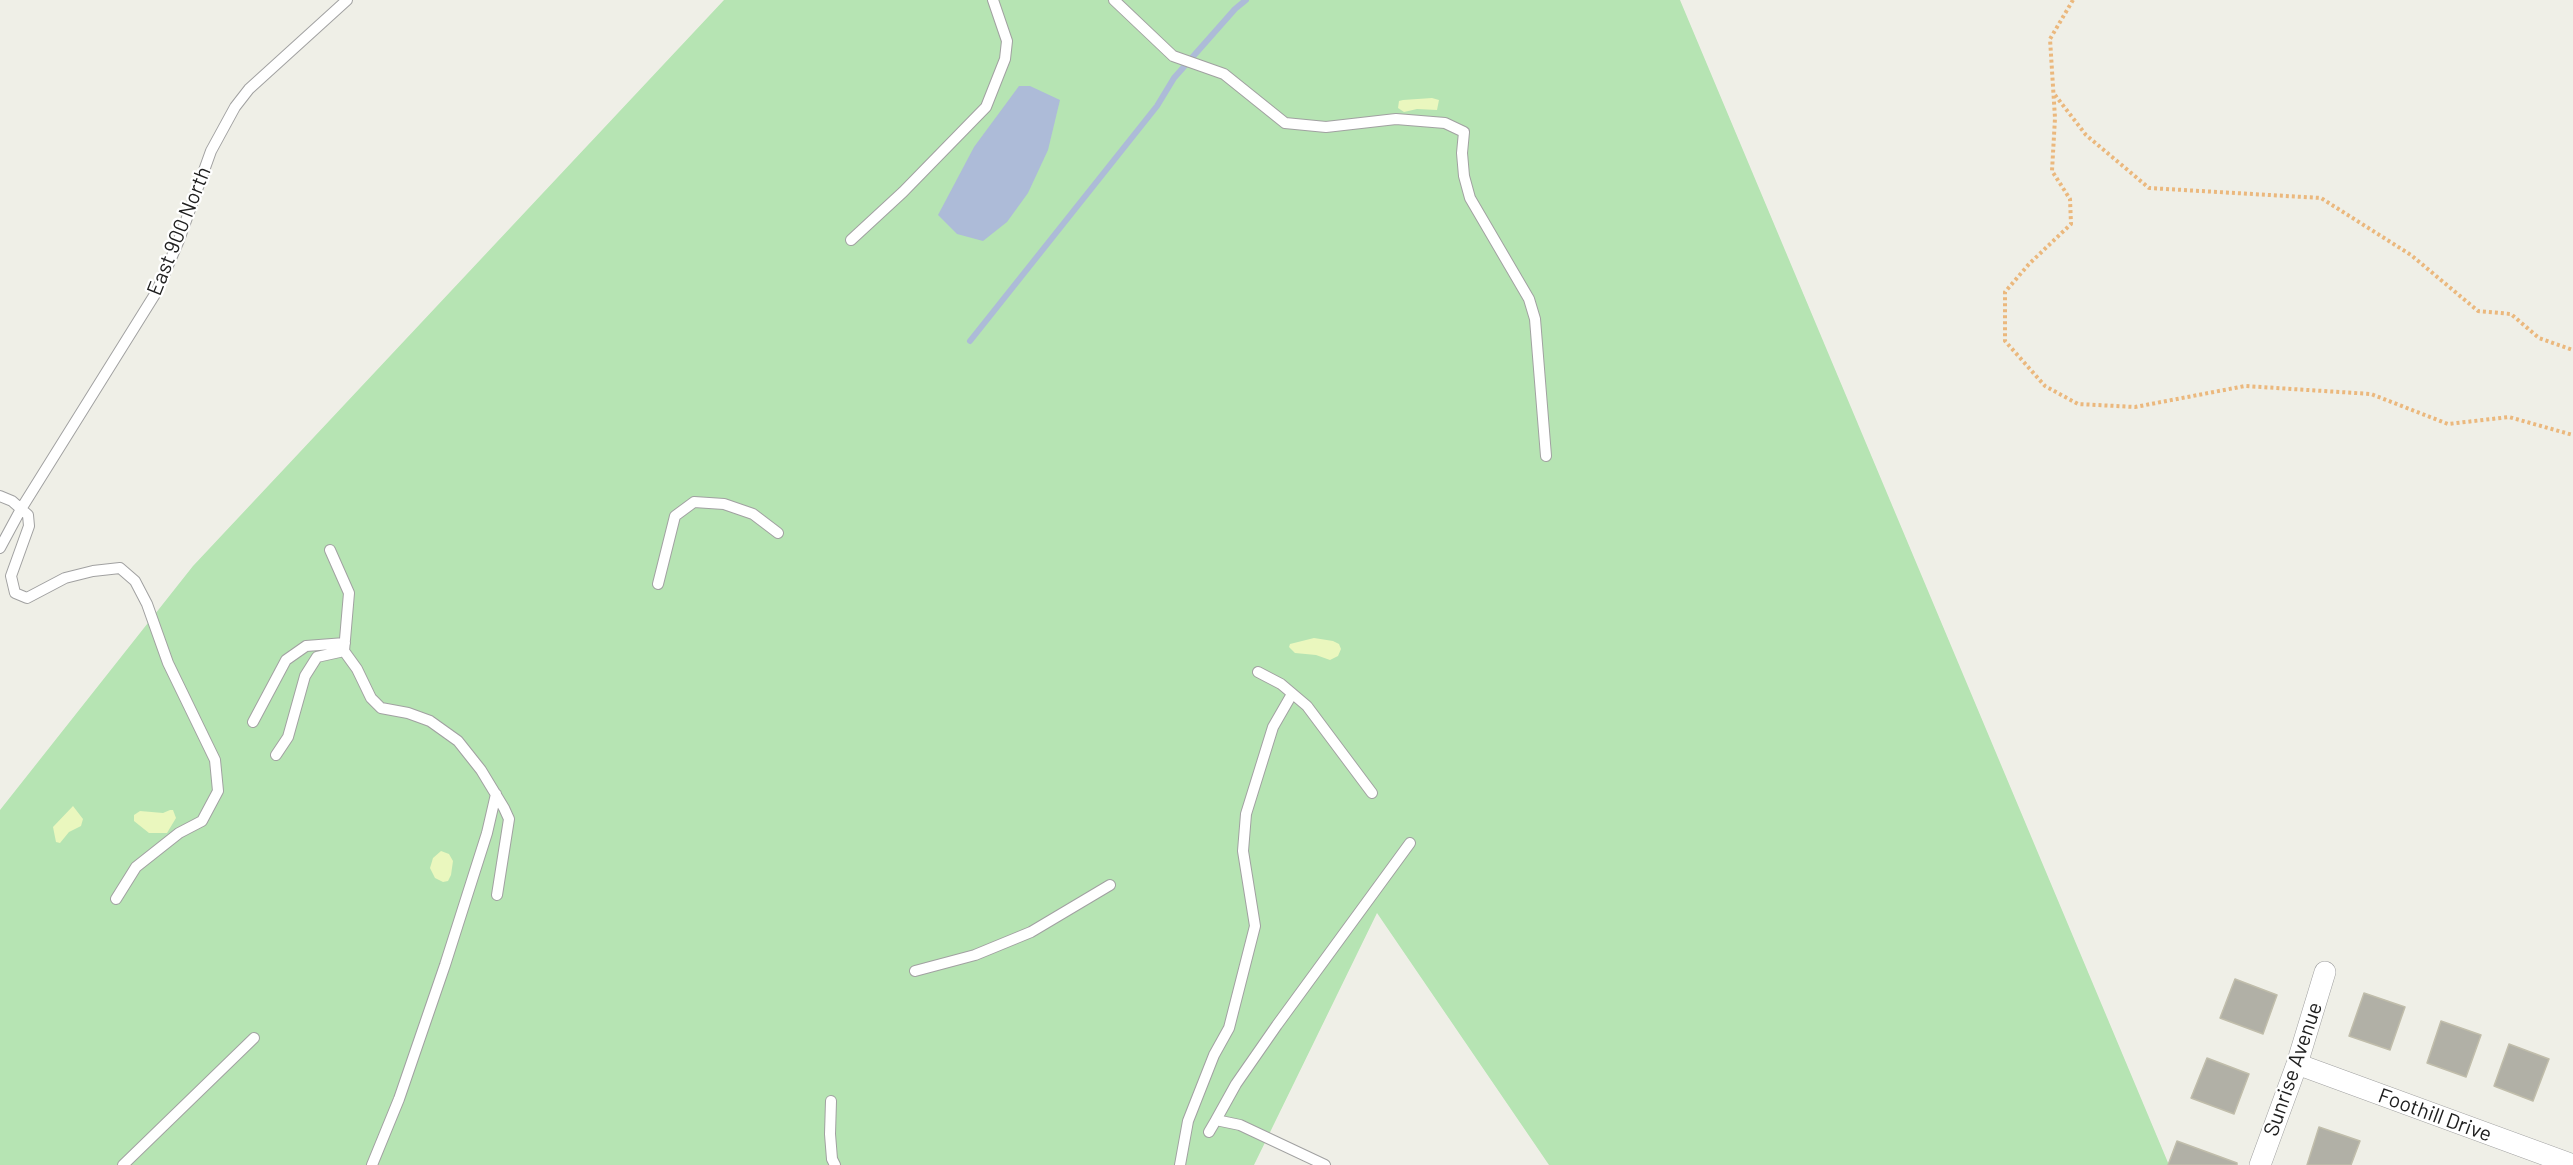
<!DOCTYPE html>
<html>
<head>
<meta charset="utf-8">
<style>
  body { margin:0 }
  canvas { display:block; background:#efefe7 }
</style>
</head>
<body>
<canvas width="2573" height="1165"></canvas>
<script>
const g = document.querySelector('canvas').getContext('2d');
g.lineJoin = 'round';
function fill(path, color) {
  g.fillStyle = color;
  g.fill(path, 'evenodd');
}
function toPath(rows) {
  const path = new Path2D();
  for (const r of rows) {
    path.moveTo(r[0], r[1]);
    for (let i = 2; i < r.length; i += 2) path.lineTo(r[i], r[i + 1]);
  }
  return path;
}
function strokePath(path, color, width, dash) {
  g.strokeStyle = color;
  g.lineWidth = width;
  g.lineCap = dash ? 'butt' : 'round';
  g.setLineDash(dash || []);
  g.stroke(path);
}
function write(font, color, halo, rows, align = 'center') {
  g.font = font + ' Barlow,sans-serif';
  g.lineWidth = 4.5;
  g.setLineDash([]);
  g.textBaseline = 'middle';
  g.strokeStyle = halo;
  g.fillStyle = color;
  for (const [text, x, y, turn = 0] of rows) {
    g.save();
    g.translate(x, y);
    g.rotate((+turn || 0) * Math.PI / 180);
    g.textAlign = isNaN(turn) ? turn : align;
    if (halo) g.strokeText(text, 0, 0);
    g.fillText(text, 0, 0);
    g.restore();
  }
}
fill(toPath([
  [724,0,1680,0,2169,1165,1549,1165,1377,913,1254,1165,0,1165,0,810,193,566]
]), '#b6e4b3');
fill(toPath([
  [1432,98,1439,100,1437,110,1417,109,1404,112,1398,108,1399,101,1403,100],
  [1314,638,1333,641,1339,644,1341,649,1338,656,1330,660,1316,655,1295,653,1289,647,1290,644],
  [73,806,83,819,81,826,69,832,60,843,56,842,53,827],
  [170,810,173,810,176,818,167,833,149,833,134,821,134,815,140,811,163,813],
  [441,851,449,854,453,861,451,875,448,881,443,882,435,878,430,868,433,858]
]), '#eaf7be');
fill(toPath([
  [1019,86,1030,86,1060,100,1048,150,1028,193,1007,222,983,241,957,234,938,215,974,147]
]), '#adbbd8');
strokePath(toPath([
  [970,341,1157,106,1174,78,1235,9,1246,0]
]), '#adbbd8', 6);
const building = toPath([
  [2235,979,2277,995,2263,1034,2220,1018,2235,979],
  [2364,993,2405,1007,2390,1050,2349,1036,2364,993],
  [2441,1021,2481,1035,2466,1077,2427,1063,2441,1021],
  [2509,1044,2549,1059,2533,1101,2494,1086,2509,1044],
  [2207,1058,2249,1074,2234,1114,2191,1098,2207,1058],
  [2319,1127,2360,1141,2351,1165,2307,1165,2319,1127],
  [2177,1141,2237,1163,2237,1165,2168,1165,2177,1141]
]);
fill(building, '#b1b0a6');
strokePath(building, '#c0bdab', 1.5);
const service = toPath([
  [1114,0,1173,56,1224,74,1285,123,1326,127,1396,119,1445,123,1464,132,1462,153,1464,176,1470,198,1529,299,1535,319,1546,456],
  [851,240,903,192,986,107,1005,59,1007,41,993,0],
  [0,496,12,501,28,515,29,526,11,576,15,593,27,598,65,578,93,571,120,568,135,581,147,604,168,663,215,760,218,791,202,821,179,833,136,867,116,899],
  [0,548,21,509,157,291,179,240,211,151,235,107,249,89,347,0],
  [330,550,349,593,344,651,357,669,371,698,381,708,408,713,430,721,458,741,481,770,504,808,509,819,497,895],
  [658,584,675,516,694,502,724,504,753,514,778,533],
  [1258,672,1281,684,1307,706,1372,793],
  [253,722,286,660,306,646,345,643],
  [276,755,288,737,305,676,317,657,344,651],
  [915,971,975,955,1031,932,1110,885],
  [831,1101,830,1134,832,1159,835,1165],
  [1216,1120,1236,1084,1277,1025,1410,843],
  [1209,1132,1216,1120,1240,1125,1325,1165],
  [123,1165,254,1038],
  [372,1165,399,1099,445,965,487,833,496,794],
  [1180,1165,1188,1121,1214,1055,1229,1028,1255,926,1243,851,1246,814,1273,727,1292,694]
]);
const minor = toPath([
  [2297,1064,2573,1165],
  [2260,1165,2297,1064,2325,972]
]);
strokePath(service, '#a1a1a1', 12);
strokePath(minor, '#a1a1a1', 22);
strokePath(toPath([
  [2073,0,2050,39,2055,118,2052,171,2070,199,2071,224,2029,264,2005,292,2005,341,2045,386,2078,404,2135,407,2245,386,2371,394,2448,424,2509,417,2573,435],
  [2055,95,2086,135,2149,188,2321,198,2411,255,2478,311,2511,314,2539,338,2573,350]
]), '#ebb87d', 4, [3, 3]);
strokePath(service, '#fff', 10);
strokePath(minor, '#fff', 21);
write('21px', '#202020', '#fff', [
  ["East 900 North",179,231,-68],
  ["Sunrise Avenue",2293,1069,-71],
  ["Foothill Drive",2435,1115,20]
]);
</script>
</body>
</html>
